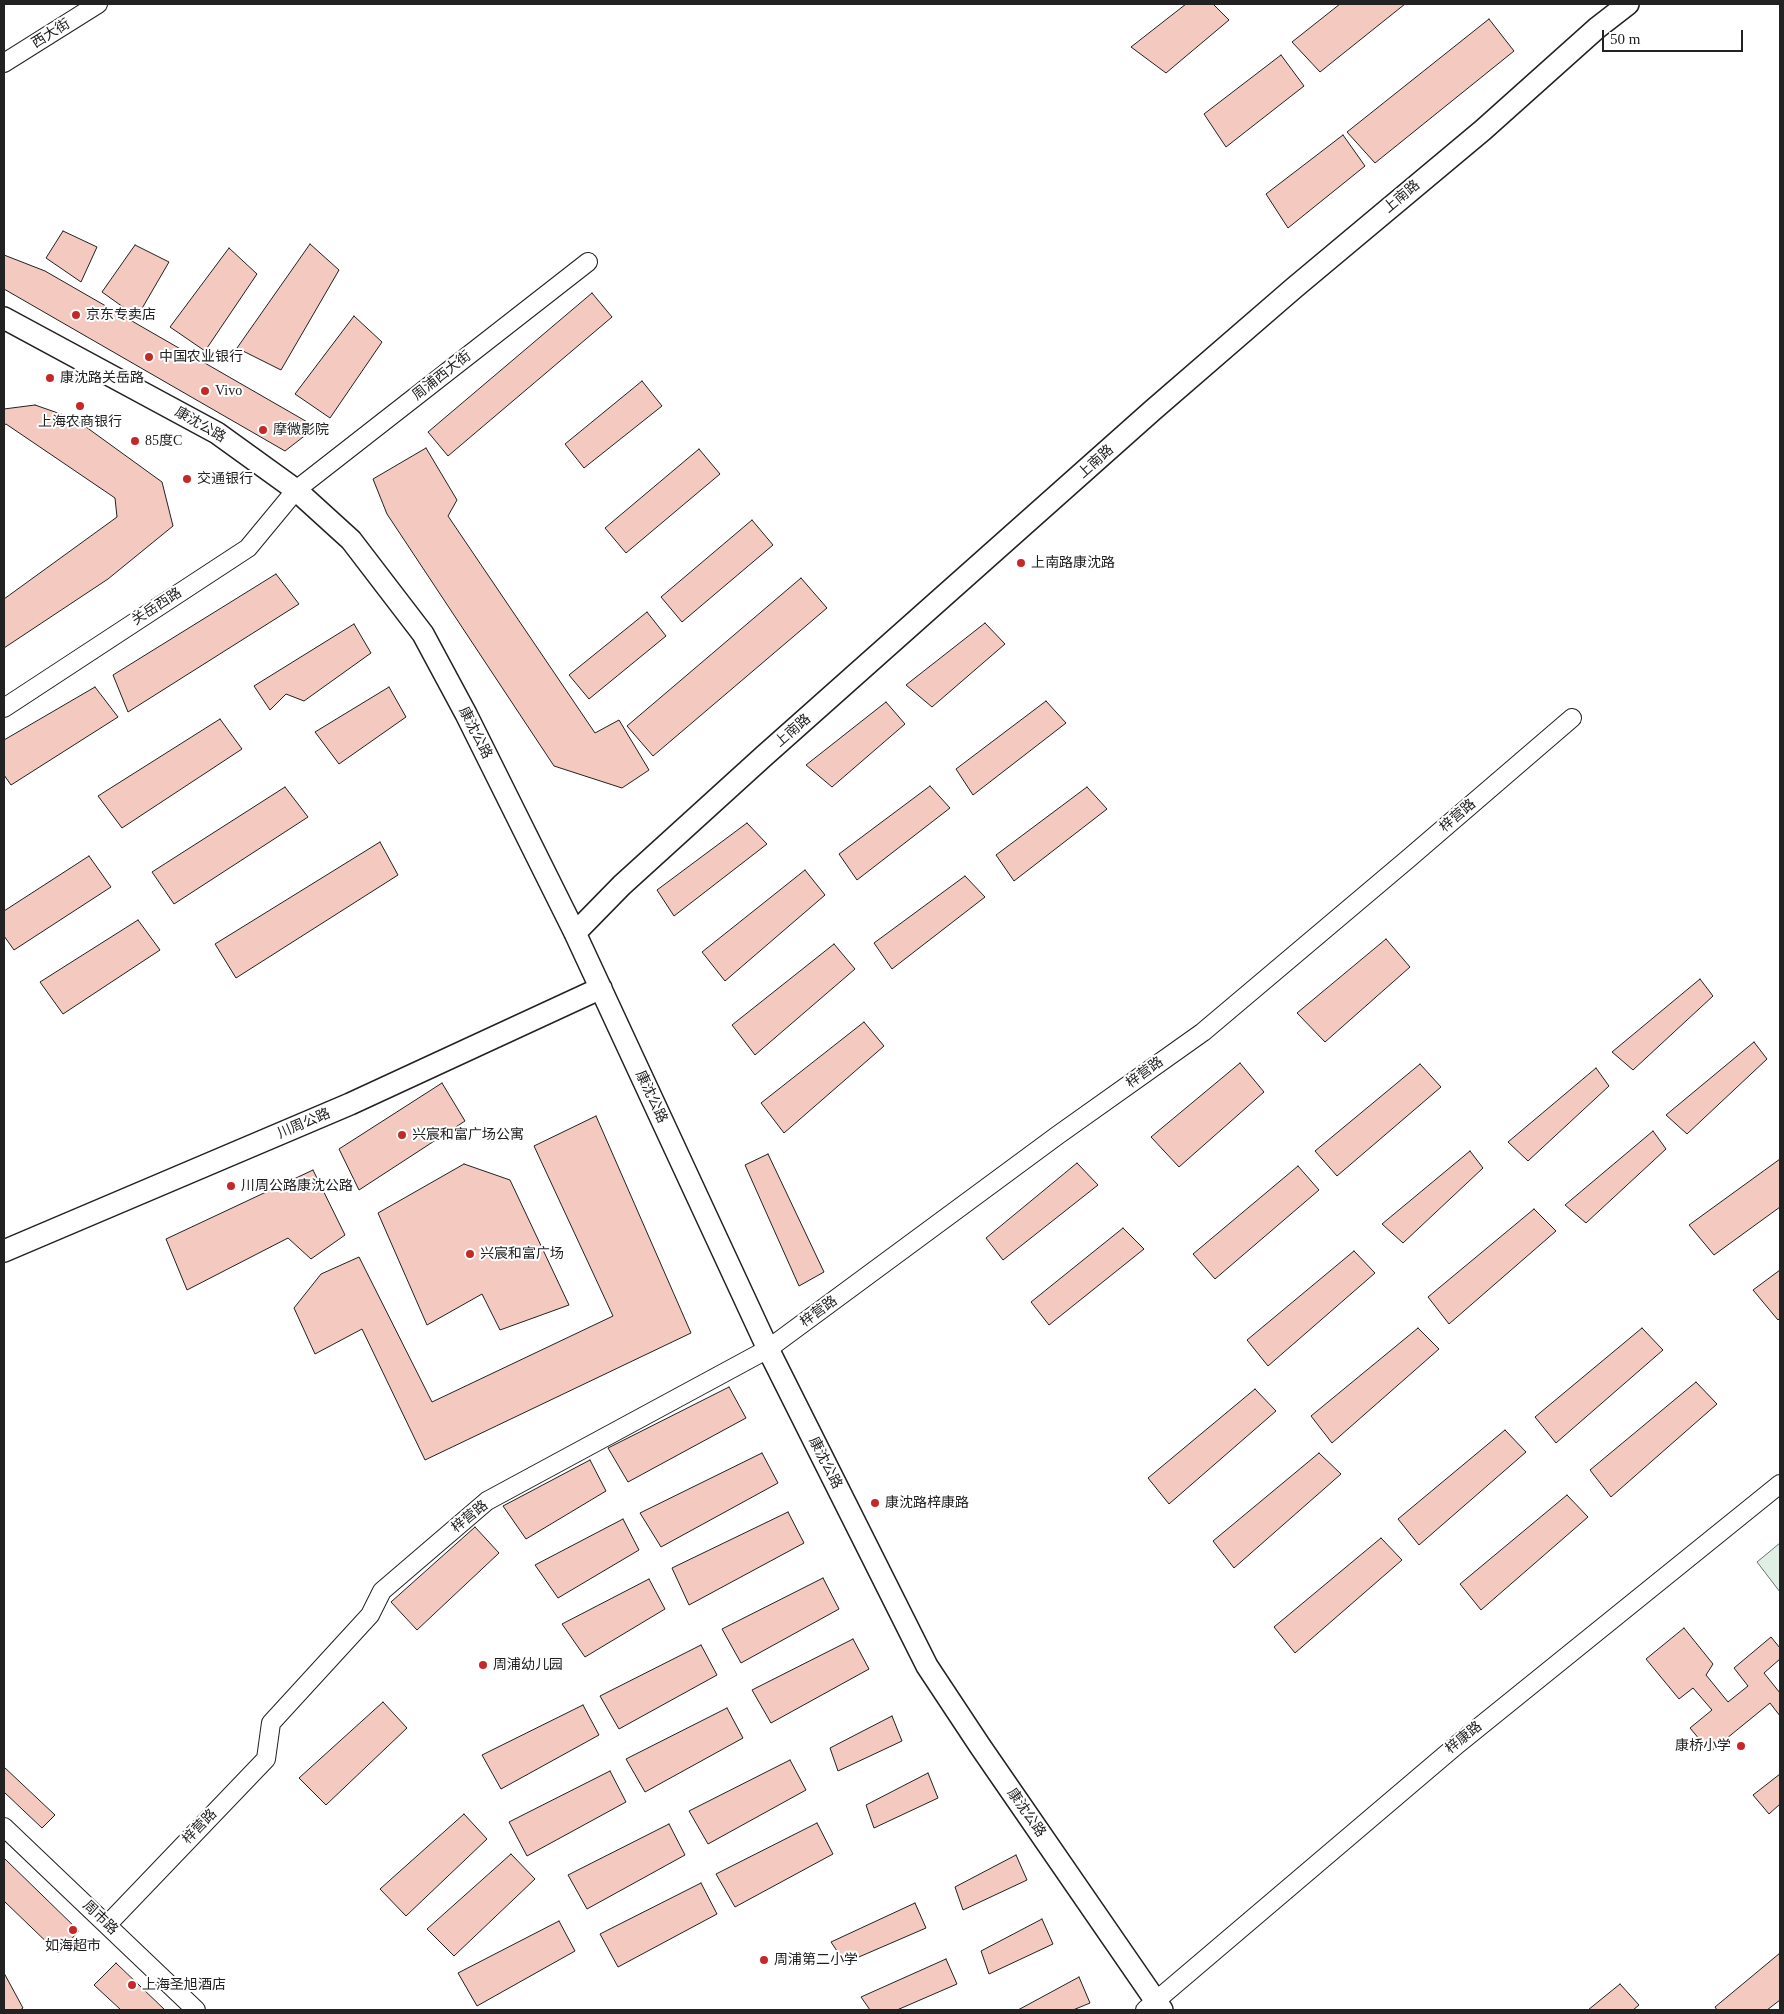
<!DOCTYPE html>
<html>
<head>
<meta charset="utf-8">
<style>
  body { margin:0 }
  #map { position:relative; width:1784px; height:2014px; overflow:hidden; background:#fff; font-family:"Times New Roman",serif }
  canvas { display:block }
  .frame { position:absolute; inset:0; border:5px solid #222; pointer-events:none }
  .scale { position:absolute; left:1602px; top:30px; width:141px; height:22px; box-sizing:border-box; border:2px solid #222; border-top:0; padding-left:6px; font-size:15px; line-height:18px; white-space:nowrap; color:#222; -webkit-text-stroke:4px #fff; paint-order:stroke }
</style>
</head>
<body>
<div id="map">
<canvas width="1784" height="2014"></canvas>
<div class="frame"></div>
<div class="scale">50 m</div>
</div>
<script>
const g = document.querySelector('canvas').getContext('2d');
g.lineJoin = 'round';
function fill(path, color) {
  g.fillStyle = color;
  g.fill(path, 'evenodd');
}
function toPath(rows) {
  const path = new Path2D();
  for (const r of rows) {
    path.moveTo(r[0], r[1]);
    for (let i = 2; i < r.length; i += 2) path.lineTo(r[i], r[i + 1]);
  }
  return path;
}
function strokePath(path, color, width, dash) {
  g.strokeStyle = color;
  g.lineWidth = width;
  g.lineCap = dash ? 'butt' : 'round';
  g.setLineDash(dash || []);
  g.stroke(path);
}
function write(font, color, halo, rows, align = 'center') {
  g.font = font + ' "Times New Roman","Noto Sans SC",serif';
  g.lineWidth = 4;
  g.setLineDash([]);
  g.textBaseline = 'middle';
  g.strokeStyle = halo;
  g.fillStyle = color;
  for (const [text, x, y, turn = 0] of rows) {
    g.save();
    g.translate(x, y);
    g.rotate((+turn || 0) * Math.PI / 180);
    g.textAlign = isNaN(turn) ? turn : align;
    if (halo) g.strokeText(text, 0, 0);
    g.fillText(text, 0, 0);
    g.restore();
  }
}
const green = toPath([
  [1780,1543,1780,1592,1757,1562,1780,1543]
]);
fill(green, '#e0efe3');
strokePath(green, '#6f6f6f', 1);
const building = toPath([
  [1186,4,1213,4,1229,20,1166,73,1131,47,1186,4],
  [1340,4,1405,4,1320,72,1292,42,1340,4],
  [1489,19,1514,51,1375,163,1347,132,1489,19],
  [1281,55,1304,86,1226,147,1204,114,1281,55],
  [1343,135,1365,166,1288,228,1266,194,1343,135],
  [63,231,97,247,81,282,46,258,63,231],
  [310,244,339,270,281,370,237,348,310,244],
  [135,245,169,262,137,317,102,292,135,245],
  [229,248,257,274,205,351,170,327,229,248],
  [4,255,45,271,316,427,285,451,4,289,4,255],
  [592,293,612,317,448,456,428,432,592,293],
  [354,316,382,342,330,418,295,394,354,316],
  [642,381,662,406,584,468,565,444,642,381],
  [35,405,75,419,162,482,173,526,108,579,4,648,4,599,117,517,115,498,6,424,4,425,4,409,35,405],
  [426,448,457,500,448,516,595,733,619,720,649,770,622,788,554,766,387,514,373,479,426,448],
  [699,449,720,474,626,553,605,528,699,449],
  [752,520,773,545,682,622,661,597,752,520],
  [276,574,299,604,128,712,113,675,276,574],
  [801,578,827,608,653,756,627,726,801,578],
  [647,612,666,636,589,699,569,675,647,612],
  [985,623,1005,644,932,707,906,685,985,623],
  [354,624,371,653,304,701,286,694,270,710,254,686,354,624],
  [95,687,118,717,11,785,4,775,4,740,95,687],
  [389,687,406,717,339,764,315,732,389,687],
  [1046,701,1066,723,973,795,956,769,1046,701],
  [886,702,905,724,832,787,806,765,886,702],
  [220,719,242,749,122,828,98,796,220,719],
  [930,786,950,808,857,880,839,854,930,786],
  [285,787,308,817,174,904,152,872,285,787],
  [1087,787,1107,809,1014,881,996,855,1087,787],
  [747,823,767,844,674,916,657,890,747,823],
  [380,842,398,875,236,978,215,944,380,842],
  [89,856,111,887,14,950,4,936,4,911,89,856],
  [805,870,825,895,725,981,702,952,805,870],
  [965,876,985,897,892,969,874,943,965,876],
  [138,920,160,950,63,1014,40,982,138,920],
  [1386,939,1410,967,1325,1042,1297,1013,1386,939],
  [834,944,855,969,755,1055,732,1025,834,944],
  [1700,979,1713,996,1633,1070,1612,1052,1700,979],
  [864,1022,884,1046,784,1133,761,1103,864,1022],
  [1754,1042,1767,1059,1687,1134,1666,1115,1754,1042],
  [1240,1063,1264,1092,1179,1167,1151,1137,1240,1063],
  [1420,1064,1441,1087,1337,1176,1315,1151,1420,1064],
  [1596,1068,1609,1086,1528,1161,1508,1142,1596,1068],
  [442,1083,465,1121,359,1190,339,1149,442,1083],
  [596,1116,691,1333,425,1460,362,1329,315,1354,294,1308,321,1274,359,1257,432,1402,613,1316,534,1146,596,1116],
  [1653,1131,1666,1149,1586,1223,1565,1205,1653,1131],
  [1470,1151,1483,1168,1403,1243,1382,1224,1470,1151],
  [768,1154,824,1272,799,1286,745,1165,768,1154],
  [1780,1159,1780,1207,1714,1255,1689,1225,1780,1159],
  [1077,1163,1098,1185,1003,1260,986,1238,1077,1163],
  [464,1164,510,1180,569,1305,500,1330,482,1294,427,1325,378,1213,464,1164],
  [1298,1166,1319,1190,1215,1279,1193,1254,1298,1166],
  [313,1170,345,1235,311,1259,288,1238,187,1290,166,1239,313,1170],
  [1534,1209,1556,1231,1449,1324,1428,1297,1534,1209],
  [1123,1228,1144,1249,1049,1325,1031,1302,1123,1228],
  [1354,1251,1375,1273,1268,1366,1247,1340,1354,1251],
  [1780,1270,1780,1318,1778,1320,1753,1290,1780,1270],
  [1418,1328,1439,1349,1332,1443,1311,1416,1418,1328],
  [1642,1328,1663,1350,1556,1443,1535,1417,1642,1328],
  [1696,1382,1717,1404,1611,1497,1590,1470,1696,1382],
  [729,1387,746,1418,628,1482,608,1448,729,1387],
  [1255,1389,1276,1411,1169,1504,1148,1478,1255,1389],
  [1505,1430,1526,1452,1419,1545,1398,1519,1505,1430],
  [762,1453,778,1483,661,1547,640,1513,762,1453],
  [1319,1453,1341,1474,1234,1568,1213,1541,1319,1453],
  [590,1460,606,1491,526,1539,503,1506,590,1460],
  [1567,1495,1588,1517,1481,1610,1460,1584,1567,1495],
  [788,1512,804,1543,689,1605,672,1568,788,1512],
  [623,1519,639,1550,558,1598,535,1565,623,1519],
  [475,1527,499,1553,417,1630,391,1602,475,1527],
  [1381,1538,1402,1560,1295,1653,1274,1627,1381,1538],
  [823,1578,839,1609,741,1663,722,1629,823,1578],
  [649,1579,665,1609,585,1657,562,1624,649,1579],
  [1684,1628,1713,1664,1706,1675,1728,1702,1748,1686,1734,1668,1771,1637,1780,1648,1780,1659,1764,1673,1780,1693,1780,1716,1770,1703,1710,1752,1690,1728,1712,1710,1693,1688,1679,1699,1646,1659,1684,1628],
  [853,1639,869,1669,771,1723,752,1690,853,1639],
  [701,1645,717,1675,619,1729,600,1696,701,1645],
  [383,1702,407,1728,326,1805,299,1778,383,1702],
  [583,1705,599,1735,501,1789,482,1755,583,1705],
  [727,1708,743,1738,645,1792,626,1759,727,1708],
  [892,1716,902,1741,838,1771,830,1748,892,1716],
  [790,1760,806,1790,708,1844,689,1811,790,1760],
  [4,1767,55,1815,42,1828,4,1792,4,1767],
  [610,1771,626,1802,527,1856,509,1822,610,1771],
  [928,1773,938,1798,874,1828,866,1805,928,1773],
  [1780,1774,1780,1804,1769,1814,1753,1795,1780,1774],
  [464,1814,487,1839,406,1916,380,1889,464,1814],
  [817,1823,833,1854,735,1907,716,1874,817,1823],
  [669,1824,685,1855,587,1909,568,1875,669,1824],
  [511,1854,535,1879,454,1956,427,1929,511,1854],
  [1016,1855,1027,1880,963,1910,955,1887,1016,1855],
  [4,1858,79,1931,58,1953,4,1901,4,1858],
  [701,1883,717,1914,618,1967,600,1934,701,1883],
  [915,1903,926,1928,845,1963,831,1942,915,1903],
  [1042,1919,1053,1944,989,1974,981,1951,1042,1919],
  [559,1921,575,1951,477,2006,458,1973,559,1921],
  [1780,1953,1780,2000,1767,2010,1717,2010,1715,2007,1780,1953],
  [946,1959,957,1984,897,2010,870,2010,861,1997,946,1959],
  [116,1963,165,2010,121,2010,94,1985,116,1963],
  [4,1973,23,2008,20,2010,4,2010,4,1973],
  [1079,1977,1090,2003,1073,2010,1018,2010,1079,1977],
  [1620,1984,1639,2005,1633,2010,1588,2010,1620,1984]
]);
fill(building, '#f3c9c0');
strokePath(building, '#222', 1);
const minor = toPath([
  [4,63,98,4],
  [4,708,248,548,296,490,588,262],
  [4,1827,196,2010],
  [107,1925,266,1759,271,1723,370,1615,382,1591,487,1501,768,1349,1058,1135,1203,1032,1408,859,1572,718],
  [1145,2010,1458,1744,1780,1484]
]);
const tertiary = toPath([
  [4,318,217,433,296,490,351,540,423,634,466,714,575,933,768,1349,927,1666,980,1746,1162,2010],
  [575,933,622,885,764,756,1153,410,1294,288,1483,130,1597,28,1628,4],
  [4,1251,350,1104,601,988]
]);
strokePath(minor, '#222', 20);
strokePath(tertiary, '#222', 24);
strokePath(minor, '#fff', 18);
strokePath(tertiary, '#fff', 21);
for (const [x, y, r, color] of [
  [76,315,5,"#c62828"],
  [149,357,5,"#c62828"],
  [50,378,5,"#c62828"],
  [205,391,5,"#c62828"],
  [80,406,5,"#c62828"],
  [263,430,5,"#c62828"],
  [135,441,5,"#c62828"],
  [187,479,5,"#c62828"],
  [1021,563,5,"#c62828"],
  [402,1135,5,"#c62828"],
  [231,1186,5,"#c62828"],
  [470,1254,5,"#c62828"],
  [875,1503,5,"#c62828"],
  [483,1665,5,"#c62828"],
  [1741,1746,5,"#c62828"],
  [73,1930,5,"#c62828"],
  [764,1960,5,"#c62828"],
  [132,1985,5,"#c62828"]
]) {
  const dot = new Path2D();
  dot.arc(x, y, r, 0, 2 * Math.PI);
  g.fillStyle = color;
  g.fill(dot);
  strokePath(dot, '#fff', 2);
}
write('14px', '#222', '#fff', [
  ["西大街",51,34,-32],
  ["上南路",1402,197,-40],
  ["周浦西大街",442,376,-38],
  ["康沈公路",200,425,30],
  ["上南路",1096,462,-42],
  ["关岳西路",157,607,-33],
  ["上南路",793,731,-41],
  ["康沈公路",475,733,63],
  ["梓营路",1458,816,-41],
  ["梓营路",1145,1073,-36],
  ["康沈公路",651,1097,65],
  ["川周公路",304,1124,-23],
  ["梓营路",819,1312,-36],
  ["康沈公路",825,1463,63],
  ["梓营路",470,1517,-39],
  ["梓康路",1464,1738,-39],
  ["康沈公路",1026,1813,55],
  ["梓营路",200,1827,-46],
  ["周市路",100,1918,44]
]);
write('14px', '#222', '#fff', [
  ["京东专卖店",86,315],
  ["中国农业银行",159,357],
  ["康沈路关岳路",60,378],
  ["Vivo",215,391],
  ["上海农商银行",80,422,"center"],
  ["摩微影院",273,430],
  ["85度C",145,441],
  ["交通银行",197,479],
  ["上南路康沈路",1031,563],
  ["兴宸和富广场公寓",412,1135],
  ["川周公路康沈公路",241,1186],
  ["兴宸和富广场",480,1254],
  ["康沈路梓康路",885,1503],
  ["周浦幼儿园",493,1665],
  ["康桥小学",1731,1746,"right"],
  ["如海超市",73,1946,"center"],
  ["周浦第二小学",774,1960],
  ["上海圣旭酒店",142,1985]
], 'left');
</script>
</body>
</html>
